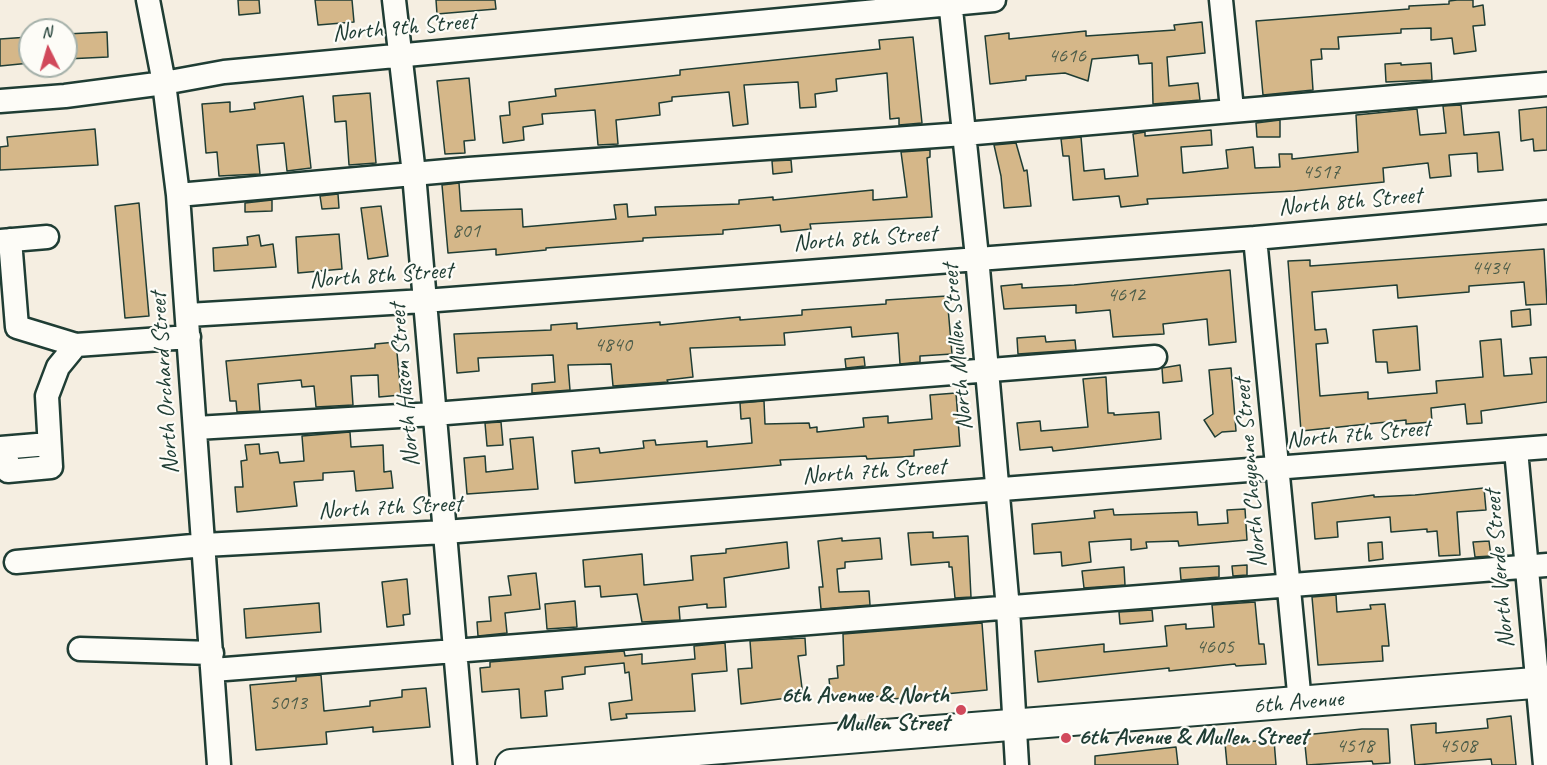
<!DOCTYPE html>
<html>
<head>
<meta charset="utf-8">
<style>
  body { margin:0 }
  #map { position:relative; width:1547px; height:765px; overflow:hidden; background:#f5eee1; font-family:Caveat,sans-serif }
  canvas { display:block }
  .north { position:absolute; left:18px; top:18px; width:60px; height:60px; box-sizing:border-box; background:#fdfcf7; border:2px solid #a4b0a9; border-radius:50%; rotate:355deg; font-size:16px; font-weight:700; line-height:24px; text-align:center; color:#1f3d34 }
  .north::after { content:''; display:block; margin:auto; width:21px; height:27px; background:#d1495b; clip-path:polygon(50% 0,100% 100%,50% 72%,0 100%) }
</style>
</head>
<body>
<div id="map">
<canvas width="1547" height="765"></canvas>
<div class="north">N</div>
</div>
<script>
const g = document.querySelector('canvas').getContext('2d');
g.lineJoin = 'round';
function fill(path, color) {
  g.fillStyle = color;
  g.fill(path, 'evenodd');
}
function toPath(rows) {
  const path = new Path2D();
  for (const r of rows) {
    path.moveTo(r[0], r[1]);
    for (let i = 2; i < r.length; i += 2) path.lineTo(r[i], r[i + 1]);
  }
  return path;
}
function strokePath(path, color, width, dash) {
  g.strokeStyle = color;
  g.lineWidth = width;
  g.lineCap = dash ? 'butt' : 'round';
  g.setLineDash(dash || []);
  g.stroke(path);
}
function write(font, color, halo, rows, align = 'center') {
  g.font = font + ' Caveat,sans-serif';
  g.lineWidth = 4.5;
  g.setLineDash([]);
  g.textBaseline = 'middle';
  g.strokeStyle = halo;
  g.fillStyle = color;
  for (const [text, x, y, turn = 0] of rows) {
    g.save();
    g.translate(x, y);
    g.rotate((+turn || 0) * Math.PI / 180);
    g.textAlign = isNaN(turn) ? turn : align;
    if (halo) g.strokeText(text, 0, 0);
    g.fillText(text, 0, 0);
    g.restore();
  }
}
const building = toPath([
  [238,0,259,0,260,13,239,15,238,0],
  [315,0,352,0,354,22,318,25,315,0],
  [436,0,495,0,496,9,437,14,436,0],
  [1457,0,1473,0,1473,7,1483,5,1485,25,1473,26,1476,51,1454,54,1452,38,1431,40,1431,28,1401,29,1401,33,1338,37,1339,49,1321,49,1322,59,1311,60,1313,90,1263,95,1256,21,1409,9,1409,6,1449,4,1449,1,1457,0],
  [1202,22,1205,53,1167,57,1169,86,1198,83,1200,100,1153,104,1152,63,1139,64,1138,55,1092,59,1088,81,1065,73,1026,76,1026,80,990,84,985,36,1009,33,1009,39,1086,31,1086,36,1175,30,1174,25,1202,22],
  [107,32,108,57,66,59,66,34,107,32],
  [29,37,30,63,0,66,0,39,29,37],
  [913,37,922,123,899,125,899,118,890,119,887,73,836,79,837,91,815,94,816,107,800,108,798,82,744,85,748,124,733,126,729,92,672,97,672,101,659,103,660,115,616,120,618,144,598,145,595,110,542,114,543,124,523,127,524,140,503,143,500,116,510,115,509,102,556,96,555,89,680,75,680,70,880,49,879,40,913,37],
  [1401,63,1401,65,1431,63,1432,80,1386,82,1385,64,1401,63],
  [469,78,475,140,464,141,465,153,445,154,437,81,469,78],
  [370,93,376,163,349,165,346,121,335,122,333,96,370,93],
  [303,96,311,168,287,171,284,143,257,145,260,174,219,176,217,152,206,153,202,104,230,102,230,112,255,109,254,103,303,96],
  [1461,105,1464,135,1499,132,1503,170,1478,172,1477,153,1449,155,1451,176,1430,178,1428,163,1383,168,1384,182,1294,191,1147,199,1148,204,1121,207,1119,196,1073,200,1069,156,1063,156,1061,139,1081,137,1084,171,1104,169,1105,179,1138,176,1133,134,1145,132,1145,136,1211,130,1212,145,1181,147,1183,173,1228,168,1226,150,1253,147,1255,168,1280,167,1279,154,1292,154,1292,159,1358,152,1356,115,1417,109,1420,135,1446,133,1443,106,1461,105],
  [1547,107,1547,150,1534,151,1533,139,1521,141,1519,110,1547,107],
  [1280,120,1280,137,1257,137,1256,123,1280,120],
  [95,129,98,165,0,170,0,147,8,146,7,137,95,129],
  [1016,143,1024,171,1027,170,1031,206,1004,208,1001,176,994,145,1016,143],
  [930,150,930,157,927,158,932,217,810,224,811,229,781,232,780,225,723,230,723,234,643,238,643,241,546,248,546,250,496,255,496,249,448,253,442,185,459,183,461,211,522,209,523,227,616,219,614,205,627,204,628,217,656,215,655,207,739,204,739,200,773,197,773,200,873,190,873,200,907,197,901,152,930,150],
  [791,160,792,172,773,174,772,161,791,160],
  [338,194,339,208,322,209,320,196,338,194],
  [272,200,272,211,245,212,245,203,272,200],
  [139,203,149,316,125,318,115,206,139,203],
  [381,206,388,256,368,259,361,208,381,206],
  [339,234,342,269,298,273,296,237,339,234],
  [259,235,261,246,273,244,276,267,214,271,213,248,248,245,247,237,259,235],
  [1544,249,1547,304,1526,305,1524,282,1469,286,1469,292,1398,298,1397,285,1312,292,1315,330,1326,329,1328,343,1316,344,1320,396,1368,392,1368,399,1437,393,1436,381,1483,377,1480,341,1501,339,1504,376,1532,374,1530,358,1547,357,1547,402,1481,411,1482,423,1467,424,1465,404,1431,408,1432,422,1406,424,1406,420,1301,431,1288,261,1310,260,1310,266,1544,249],
  [1230,270,1236,342,1209,345,1207,319,1163,324,1164,334,1113,337,1110,310,1076,313,1076,305,1004,309,1001,286,1022,284,1022,288,1074,285,1230,270],
  [947,296,952,354,920,356,920,362,900,364,898,333,852,337,851,327,784,333,785,345,690,348,693,377,667,380,668,382,613,386,611,364,568,365,570,390,532,393,532,384,555,382,553,355,478,358,479,371,457,373,454,334,551,330,551,325,577,323,577,329,660,322,660,325,740,317,740,320,802,315,802,310,886,304,886,300,947,296],
  [1530,309,1531,325,1512,327,1511,311,1530,309],
  [1417,326,1420,370,1388,373,1387,362,1376,362,1373,330,1417,326],
  [1045,336,1046,342,1075,340,1076,350,1018,354,1017,338,1045,336],
  [396,342,401,395,379,397,378,375,351,376,353,405,316,407,314,386,302,387,301,380,258,384,260,411,237,412,236,401,230,401,226,361,375,348,375,344,396,342],
  [864,357,865,366,846,368,845,359,864,357],
  [1180,365,1182,381,1163,383,1162,368,1180,365],
  [1231,368,1236,431,1222,432,1215,437,1204,420,1213,414,1209,370,1231,368],
  [1106,377,1108,413,1114,413,1114,415,1159,412,1161,439,1053,451,1052,447,1020,450,1017,423,1040,421,1041,431,1088,427,1083,379,1106,377],
  [956,393,960,446,914,450,914,456,901,457,867,459,866,456,780,460,781,465,575,483,572,451,599,448,600,453,644,448,643,441,655,440,656,445,707,441,707,447,752,443,750,418,741,419,740,403,764,401,765,424,809,423,810,428,817,427,817,432,864,427,863,418,888,416,888,423,932,419,930,395,956,393],
  [501,422,503,445,487,446,485,423,501,422],
  [350,432,351,447,383,445,384,472,391,471,393,488,356,491,354,471,323,473,323,480,294,482,297,506,237,512,235,487,243,487,241,461,247,460,245,445,259,444,260,454,278,452,280,463,304,461,302,436,350,432],
  [533,437,538,489,467,494,464,458,485,456,486,472,513,469,510,439,533,437],
  [1484,488,1486,510,1457,512,1460,555,1439,556,1437,531,1427,532,1427,529,1391,532,1390,517,1337,522,1338,537,1315,539,1312,503,1374,495,1374,497,1415,495,1484,488],
  [1113,509,1114,515,1197,512,1198,525,1228,523,1227,510,1245,509,1247,540,1179,546,1178,541,1146,542,1147,548,1131,550,1131,539,1089,542,1091,562,1062,566,1061,552,1034,554,1032,524,1095,518,1094,511,1113,509],
  [933,532,933,538,968,536,971,597,955,598,952,567,949,567,949,562,911,565,908,533,933,532],
  [842,538,842,541,880,538,882,559,845,562,845,568,837,569,839,592,869,591,870,605,821,609,819,587,823,587,818,541,842,538],
  [1489,541,1491,556,1475,557,1473,542,1489,541],
  [787,542,789,568,724,578,726,607,707,608,707,604,679,607,680,620,642,622,637,594,601,597,600,586,585,587,583,560,642,554,644,585,693,580,691,556,726,553,726,549,787,542],
  [1382,542,1383,559,1369,561,1368,543,1382,542],
  [1247,565,1247,575,1233,576,1232,566,1247,565],
  [1219,566,1219,577,1181,580,1180,568,1219,566],
  [1124,567,1125,585,1084,588,1082,571,1124,567],
  [536,573,540,609,505,613,507,633,478,636,477,622,491,621,489,597,511,595,508,576,536,573],
  [407,579,410,614,403,615,404,625,387,627,382,582,407,579],
  [1336,595,1337,612,1371,609,1370,605,1385,604,1389,646,1382,646,1383,661,1318,665,1312,597,1336,595],
  [575,601,577,627,547,629,545,604,575,601],
  [1255,602,1259,644,1264,644,1266,664,1236,666,1235,664,1169,671,1169,668,1038,682,1035,651,1104,644,1104,652,1167,646,1165,626,1186,624,1186,629,1214,627,1212,605,1255,602],
  [319,603,321,632,246,638,244,609,319,603],
  [1152,610,1153,621,1120,624,1119,612,1152,610],
  [982,623,987,690,893,699,892,696,864,697,864,694,831,697,829,679,838,678,837,666,844,665,843,634,982,623],
  [805,638,806,655,798,656,803,696,741,704,738,669,752,668,750,641,805,638],
  [725,643,727,671,692,674,695,711,626,714,627,718,611,720,609,703,632,700,629,672,625,673,624,663,585,667,585,674,562,677,563,689,545,691,547,716,521,718,519,689,482,692,480,668,490,667,490,662,624,651,625,656,642,654,642,664,695,659,694,646,725,643],
  [321,675,324,711,370,706,370,701,402,697,402,690,426,688,430,727,373,732,373,727,326,732,327,744,256,750,250,685,296,681,296,677,321,675],
  [1511,716,1516,765,1492,765,1491,759,1415,765,1411,725,1436,723,1436,733,1488,728,1487,719,1511,716],
  [1362,729,1388,729,1390,763,1373,764,1372,761,1307,765,1304,735,1362,729],
  [1274,740,1276,765,1227,765,1225,743,1274,740],
  [1176,747,1178,765,1095,765,1095,756,1176,747]
]);
fill(building, '#d5b789');
strokePath(building, '#1f3d34', 1.5);
const minor = toPath([
  [148,0,164,83,178,195,219,765],
  [394,0,414,174,465,765],
  [950,0,977,257,1008,609,1017,765],
  [1221,0,1232,109],
  [0,101,65,96,164,83,224,72,994,0],
  [178,195,469,169,964,134,1547,84],
  [1255,238,1300,703],
  [10,240,17,327,76,345,189,337],
  [0,241,47,237],
  [188,315,424,301,1255,238,1547,212],
  [196,428,434,414,1155,357],
  [0,448,49,444],
  [6,448,8,471,51,467,47,396,58,367,76,345],
  [1516,450,1545,765],
  [16,562,204,545,445,532,1547,447],
  [80,649,212,653],
  [213,670,1547,565]
]);
const major = toPath([
  [511,765,1547,682]
]);
strokePath(minor, '#1f3d34', 27);
strokePath(major, '#1f3d34', 34);
strokePath(minor, '#fdfcf7', 22);
strokePath(major, '#fdfcf7', 30);
for (const [x, y, r, color] of [
  [961,710,6,"#d1495b"],
  [1066,738,6,"#d1495b"]
]) {
  const dot = new Path2D();
  dot.arc(x, y, r, 0, 2 * Math.PI);
  g.fillStyle = color;
  g.fill(dot);
  strokePath(dot, '#fdfcf7', 2);
}
write('21px', '#4c5c49', null, [
  ["4616",1067,56],
  ["4517",1321,172],
  ["801",466,231],
  ["4434",1490,268],
  ["4612",1126,295],
  ["4840",613,345],
  ["4605",1215,647],
  ["5013",288,703],
  ["4518",1355,746],
  ["4508",1458,746]
]);
write('24px', '#1f3d34', '#fdfcf7', [
  ["North 9th Street",404,28,-5],
  ["North 8th Street",1350,202,-5],
  ["North 8th Street",865,239,-4],
  ["North 8th Street",381,276,-4],
  ["North Mullen Street",958,347,-95],
  ["North Orchard Street",165,383,-94],
  ["North Huson Street",405,385,-95],
  ["North 7th Street",1358,435,-5],
  ["North 7th Street",874,472,-4],
  ["North Cheyenne Street",1251,473,-95],
  ["North 7th Street",390,508,-3],
  ["North Verde Street",1500,569,-95],
  ["6th Avenue",1298,703,-5]
]);
write('bold 24px', '#1f3d34', '#fdfcf7', [
  ["6th Avenue & North",949,696],
  ["Mullen Street",949,724],
  ["6th Avenue & Mullen Street",1078,738,"left"]
], 'right');
</script>
</body>
</html>
